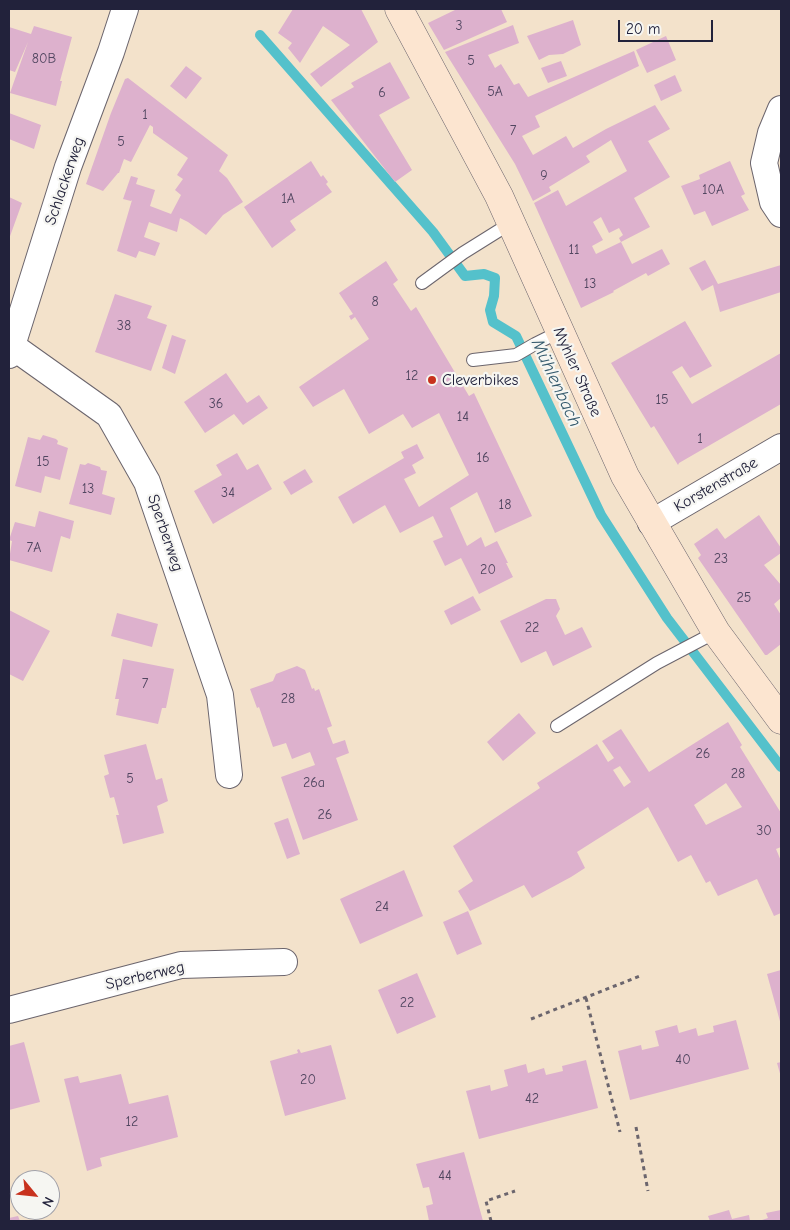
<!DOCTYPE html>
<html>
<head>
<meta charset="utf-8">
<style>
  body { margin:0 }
  #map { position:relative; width:790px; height:1230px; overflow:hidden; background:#f3e2cb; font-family:"Comic Neue",sans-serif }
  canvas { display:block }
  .frame { position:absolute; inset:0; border:10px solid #22223b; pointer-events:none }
  .north { position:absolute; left:10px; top:1170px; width:50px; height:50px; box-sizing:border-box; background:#f6f6f2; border:1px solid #a1a1a9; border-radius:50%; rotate:118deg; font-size:14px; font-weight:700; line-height:20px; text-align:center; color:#22223b }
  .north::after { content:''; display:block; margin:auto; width:18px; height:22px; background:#c8321e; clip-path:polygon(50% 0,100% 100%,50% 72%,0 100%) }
  .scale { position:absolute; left:618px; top:20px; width:95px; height:22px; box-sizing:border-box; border:2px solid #22223b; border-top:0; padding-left:6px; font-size:15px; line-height:18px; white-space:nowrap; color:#22223b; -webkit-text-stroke:4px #f6f6f2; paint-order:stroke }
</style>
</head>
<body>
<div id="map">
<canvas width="790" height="1230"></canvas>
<div class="frame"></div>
<div class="north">N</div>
<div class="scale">20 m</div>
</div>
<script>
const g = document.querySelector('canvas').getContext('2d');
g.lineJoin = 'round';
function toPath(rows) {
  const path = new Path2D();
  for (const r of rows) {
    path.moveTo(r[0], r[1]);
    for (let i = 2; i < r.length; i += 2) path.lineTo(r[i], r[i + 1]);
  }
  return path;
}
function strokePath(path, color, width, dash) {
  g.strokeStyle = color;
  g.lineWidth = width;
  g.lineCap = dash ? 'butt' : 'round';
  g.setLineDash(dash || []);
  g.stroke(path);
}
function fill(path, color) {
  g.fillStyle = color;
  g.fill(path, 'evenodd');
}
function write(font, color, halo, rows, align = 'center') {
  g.font = font + ' "Comic Neue",sans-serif';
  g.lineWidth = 4.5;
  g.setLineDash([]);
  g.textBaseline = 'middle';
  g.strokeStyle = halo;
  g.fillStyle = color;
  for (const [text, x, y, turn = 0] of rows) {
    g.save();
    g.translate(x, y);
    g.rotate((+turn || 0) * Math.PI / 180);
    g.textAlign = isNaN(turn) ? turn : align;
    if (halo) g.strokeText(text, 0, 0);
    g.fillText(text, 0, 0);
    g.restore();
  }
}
strokePath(toPath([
  [260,35,433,232,465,276,484,274,495,278,494,296,490,310,493,322,516,336,601,515,667,618,781,767]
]), '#54c1cb', 10);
fill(toPath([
  [293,9,361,9,378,42,321,87,310,74,350,45,323,26,300,63,288,48,292,43,278,33],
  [457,9,501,9,507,22,444,50,428,23],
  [573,20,581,45,563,54,549,55,539,60,527,36],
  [513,25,519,43,488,55,495,68,501,64,514,85,519,83,528,97,634,51,639,66,535,116,540,127,522,136,533,155,566,136,573,148,606,129,655,105,670,129,628,152,648,141,670,177,634,198,650,227,621,242,619,238,623,235,619,228,609,233,601,217,593,222,603,240,592,246,596,254,621,242,632,264,662,249,670,264,648,276,646,273,613,291,614,292,581,308,534,203,558,190,566,206,627,171,611,140,586,156,590,162,549,187,551,191,533,201,515,164,445,52],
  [34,26,72,37,60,81,62,81,56,106,10,93,28,42,15,72,9,70,9,27,31,34],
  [666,36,676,60,647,73,636,50],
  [561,61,567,76,548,83,541,68],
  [390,62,410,98,379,115,412,170,395,182,331,100,354,87,351,83],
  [186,66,202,78,186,99,170,86],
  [675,75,682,91,661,101,654,85],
  [128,78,228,155,219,171,227,178,243,202,223,215,206,235,188,222,180,218,177,232,149,222,144,237,160,243,155,256,139,251,136,258,117,251,132,200,131,201,123,199,131,176,138,178,136,184,155,190,150,206,171,214,181,195,175,190,183,179,177,175,188,158,153,133,153,127,150,125,131,162,124,159,119,173,118,173,103,191,86,184,111,113,125,79],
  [9,113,41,125,34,149,9,139],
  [311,161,321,177,323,175,328,182,326,184,332,192,290,221,296,230,272,248,244,207],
  [730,161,745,194,741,196,749,210,712,226,705,211,694,215,681,186,700,179,699,175],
  [9,197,22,203,9,239],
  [705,260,718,284,781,265,781,292,720,312,713,285,702,291,689,268],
  [386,261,398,280,393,284,411,311,416,307,469,396,474,393,532,516,495,533,477,492,450,508,467,546,481,537,485,547,497,541,508,563,506,563,513,577,479,594,461,558,445,566,433,541,443,537,433,516,400,533,385,505,353,524,338,497,404,458,401,452,417,444,424,458,412,465,416,473,404,479,419,507,469,475,439,413,412,428,403,414,369,434,344,389,313,407,299,387,369,339,355,317,351,320,349,316,353,314,339,293],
  [115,294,152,306,147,318,167,325,151,371,95,352],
  [685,321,712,366,690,378,682,366,672,372,692,404,781,353,781,404,679,463,678,465,654,426,651,428,611,363],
  [172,335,186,340,175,374,162,368],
  [226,373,247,403,259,395,268,408,243,425,234,414,205,433,184,402],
  [43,435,56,439,58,441,57,444,68,448,60,480,45,476,41,493,15,486,28,437,40,440],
  [237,453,247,470,258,464,272,489,213,524,194,491,222,475,216,465],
  [88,463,100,467,101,470,107,471,102,494,115,498,111,515,69,504,80,464,85,465],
  [305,469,313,482,291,495,283,482],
  [39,511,74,521,70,539,61,536,52,572,9,560,12,541,9,540,15,522,35,527],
  [759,515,781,548,781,553,764,565,781,585,781,598,774,604,781,615,781,644,767,655,765,655,698,558,701,555,694,544,717,528,725,539],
  [473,596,481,610,451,625,444,611],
  [546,599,556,599,560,609,556,616,565,635,582,627,592,647,553,666,546,651,521,663,500,621],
  [9,610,50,631,23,681,9,674],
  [117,613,158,624,152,647,111,636],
  [123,659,174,669,166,708,162,708,158,724,116,715,119,699,115,699],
  [297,666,305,670,312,689,314,688,315,691,319,689,332,726,327,728,333,744,345,740,349,753,336,758,358,820,303,840,281,777,315,765,310,752,292,759,286,743,273,747,259,707,257,708,250,689,273,681,276,674],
  [519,713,536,733,503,761,487,742],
  [728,722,742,745,740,747,781,813,781,847,776,849,781,861,781,913,774,916,757,879,718,896,710,881,706,883,691,855,678,862,648,807,577,852,585,868,571,877,532,898,524,885,470,911,458,891,473,881,453,846,540,788,537,783,597,744,608,762,614,758,602,741,621,729,649,772],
  [620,766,631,782,624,787,613,770],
  [726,783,742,807,706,825,694,805],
  [146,744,156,780,162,778,168,801,157,806,164,833,123,844,116,815,119,815,114,797,110,798,104,776,109,774,104,755],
  [288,818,300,854,287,859,274,823],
  [404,870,423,916,360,944,340,899],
  [468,911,482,944,457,955,443,922],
  [781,970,781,1025,767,974],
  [417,973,436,1017,397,1034,378,990],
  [736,1020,749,1069,630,1100,618,1051,641,1045,642,1050,659,1046,655,1031,677,1025,679,1033,696,1028,698,1036,714,1032,713,1026],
  [24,1042,40,1102,9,1110,9,1046],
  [331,1045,346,1099,285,1116,270,1061,298,1053,297,1050,299,1049,301,1053],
  [586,1060,598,1108,479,1139,466,1091,490,1085,491,1091,508,1086,504,1070,526,1064,528,1073,544,1068,546,1075,563,1071,562,1066],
  [781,1062,781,1077,777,1063],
  [121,1074,129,1104,168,1095,178,1137,100,1158,102,1166,87,1171,64,1079,78,1076,80,1083],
  [464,1152,483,1221,429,1221,426,1206,433,1204,429,1187,423,1188,416,1164],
  [729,1210,732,1219,749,1215,750,1221,710,1221,708,1216],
  [781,1210,781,1221,759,1221,768,1218,766,1213],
  [18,1216,20,1221,9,1221,9,1218]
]), '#ddb1cd');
const lane = toPath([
  [422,283,463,253,511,223],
  [473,360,516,355,535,344,559,332],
  [557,726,657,663,716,632]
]);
const street = toPath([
  [781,109,771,133,764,163,773,202,781,214],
  [12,346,109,415,147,482,220,695,229,775],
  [9,355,68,167,111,52,125,9],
  [651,523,781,447],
  [9,1010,181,965,284,962]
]);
const secondary = toPath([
  [399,9,499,196,625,476,716,632,781,720]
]);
strokePath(lane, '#6b656d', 14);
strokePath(street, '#6b656d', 28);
strokePath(secondary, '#6b656d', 29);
strokePath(toPath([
  [586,998,620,1132],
  [531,1019,640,976],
  [636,1127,648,1191],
  [491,1221,486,1201,515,1191]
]), '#6b656d', 3, [4, 4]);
strokePath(lane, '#fff', 12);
strokePath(street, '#fff', 26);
strokePath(secondary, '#fce5d0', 28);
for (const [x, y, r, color] of [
  [432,380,5,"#c8321e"]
]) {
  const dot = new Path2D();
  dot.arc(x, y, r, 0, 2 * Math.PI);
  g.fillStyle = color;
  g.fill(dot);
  strokePath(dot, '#f6f6f2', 2);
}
write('14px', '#514660', null, [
  ["3",459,26],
  ["80B",44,59],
  ["5",471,61],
  ["5A",495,92],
  ["6",382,93],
  ["1",145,115],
  ["7",513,131],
  ["5",121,142],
  ["9",544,176],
  ["10A",713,190],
  ["1A",288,199],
  ["11",574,250],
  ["13",590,284],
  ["8",375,302],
  ["38",124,326],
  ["12",412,376],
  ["15",662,400],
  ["36",216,404],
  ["14",463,417],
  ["1",700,439],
  ["16",483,458],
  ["15",43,462],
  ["13",88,489],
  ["34",228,493],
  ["18",505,505],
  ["7A",34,548],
  ["23",721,559],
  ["20",488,570],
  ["25",744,598],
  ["22",532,628],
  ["7",145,684],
  ["28",288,699],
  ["26",703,754],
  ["28",738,774],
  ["5",130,779],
  ["26a",314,783],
  ["26",325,815],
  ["30",764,831],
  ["24",382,907],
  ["22",407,1003],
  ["40",683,1060],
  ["20",308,1080],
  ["42",532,1099],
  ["12",132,1122],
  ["44",445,1176]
]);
write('16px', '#22223b', '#f6f6f2', [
  ["Schlackerweg",65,181,-71],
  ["Myhler Straße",577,372,66],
  ["Korstenstraße",716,485,-30],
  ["Sperberweg",165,533,71],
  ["Sperberweg",145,976,-13]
]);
write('16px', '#22223b', '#f6f6f2', [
  ["Cleverbikes",442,380]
], 'left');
write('italic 18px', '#345a6d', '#f6f6f2', [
  ["Mühlenbach",556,383,65]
]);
</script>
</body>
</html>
